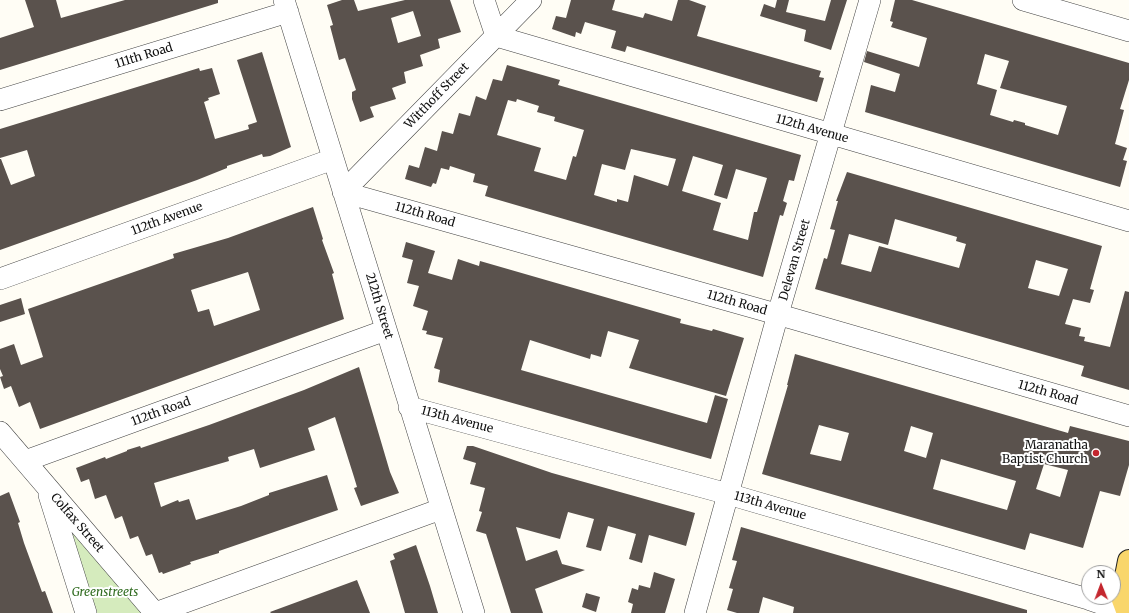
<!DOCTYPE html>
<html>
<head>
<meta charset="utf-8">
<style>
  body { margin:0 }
  #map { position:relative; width:1129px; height:613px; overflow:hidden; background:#fffdf5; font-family:Merriweather,serif }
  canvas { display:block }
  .north { position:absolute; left:1081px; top:565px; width:40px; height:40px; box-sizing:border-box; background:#fff; border:1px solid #a0a0a0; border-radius:50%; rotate:359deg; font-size:11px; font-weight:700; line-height:16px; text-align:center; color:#111 }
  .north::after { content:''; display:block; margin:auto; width:14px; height:18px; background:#c4262e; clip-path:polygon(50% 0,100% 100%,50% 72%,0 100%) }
</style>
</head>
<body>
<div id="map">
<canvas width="1129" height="613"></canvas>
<div class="north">N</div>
</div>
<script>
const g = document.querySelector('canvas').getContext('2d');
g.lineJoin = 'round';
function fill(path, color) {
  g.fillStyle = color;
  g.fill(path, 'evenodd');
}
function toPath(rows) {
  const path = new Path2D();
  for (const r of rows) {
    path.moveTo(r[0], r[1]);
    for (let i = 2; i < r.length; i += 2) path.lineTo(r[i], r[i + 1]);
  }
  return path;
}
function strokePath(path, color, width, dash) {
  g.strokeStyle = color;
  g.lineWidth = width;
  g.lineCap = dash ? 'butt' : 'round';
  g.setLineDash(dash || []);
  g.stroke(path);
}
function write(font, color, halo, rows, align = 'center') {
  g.font = font + ' Merriweather,serif';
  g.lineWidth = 4;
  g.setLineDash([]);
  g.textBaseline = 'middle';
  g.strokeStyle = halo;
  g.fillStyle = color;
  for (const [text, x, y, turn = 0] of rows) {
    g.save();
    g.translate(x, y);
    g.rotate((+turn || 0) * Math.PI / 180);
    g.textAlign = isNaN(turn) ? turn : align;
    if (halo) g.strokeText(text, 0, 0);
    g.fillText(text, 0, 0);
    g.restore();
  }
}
fill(toPath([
  [61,516,147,613,90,613]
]), '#d5ebbd');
fill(toPath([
  [25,0,56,0,61,18,125,0,218,0,218,3,0,70,0,38,34,27],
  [342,0,354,0,358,11,405,0,450,0,461,32,438,39,440,48,420,55,423,66,404,72,406,83,392,88,396,99,370,107,374,117,360,122,352,99,352,92,356,90,345,58,339,60,330,26,333,25,327,5],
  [413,11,421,36,398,43,391,18],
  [571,0,615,0,612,10,643,18,645,13,672,21,678,0,689,0,706,6,697,36,821,71,819,77,824,78,817,102,627,46,625,52,611,48,616,31,585,22,581,34,576,32,575,37,552,29,556,16,566,18],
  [777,0,789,0,786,12,825,21,831,0,847,0,831,50,804,41,806,30,760,16,764,4,775,8],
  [895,0,912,0,1129,63,1129,80,1120,109,1124,110,1115,144,1127,148,1123,160,1127,161,1120,187,865,112,871,85,895,92,900,74,864,62,867,51,919,67,927,38,891,27,893,22,890,21],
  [985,54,1009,61,1000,88,1067,106,1058,135,1025,125,1025,123,1014,120,1013,122,990,115,997,90,977,84],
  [262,52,291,147,270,156,263,157,262,154,227,166,227,168,197,180,0,250,0,159,1,159,11,185,35,176,27,150,0,158,0,129,199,68,200,71,212,68,220,94,208,98,209,100,204,102,215,139,249,129,248,125,257,122,237,60],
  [507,65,560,80,558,85,801,155,794,181,789,180,783,201,787,203,783,216,780,215,763,277,485,196,488,186,473,182,475,174,450,166,449,170,441,168,436,184,433,183,431,187,405,179,409,165,419,168,425,147,437,151,442,131,453,134,459,113,470,116,476,96,486,100,493,79,502,81],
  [517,99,539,106,537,112,555,117,554,121,584,130,576,157,573,156,566,180,534,171,541,148,497,135,508,100,516,102],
  [631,149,676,159,668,186,634,175,628,202,617,199,617,202,594,195,602,164,625,170],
  [693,156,723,165,714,195,727,199,736,169,767,178,757,212,754,212,748,240,713,230,721,203,682,191],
  [847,172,1102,246,1090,289,1094,290,1090,303,1073,299,1065,324,1081,328,1079,336,1085,337,1084,341,1110,347,1125,291,1129,292,1129,390,1081,376,1084,366,815,289,824,258,827,259,835,230,830,229,838,201,836,201],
  [895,219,957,237,956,241,966,244,959,268,879,246,871,272,841,264,849,234,888,245],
  [1036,260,1068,269,1059,296,1028,288],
  [313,207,323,239,322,240,334,273,332,274,344,319,40,429,30,402,19,407,11,386,4,389,0,377,3,376,0,369,0,349,14,344,21,365,43,357,28,309,174,258,173,254,228,238],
  [248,272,260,310,214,326,209,309,198,312,191,290],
  [406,242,435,251,428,273,452,280,458,259,479,266,480,261,681,319,680,323,712,331,713,329,744,338,726,396,629,368,639,340,608,331,601,357,591,354,590,359,530,340,521,370,707,423,715,395,728,399,711,459,438,382,440,370,434,368,443,338,426,334,427,331,422,330,428,311,413,306,419,286,407,283,413,260,402,257],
  [21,298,25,314,0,322,0,305],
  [795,354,1068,433,1070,426,1129,441,1129,465,1120,496,1100,491,1083,548,1030,533,1025,550,762,474,788,385,787,385],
  [819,425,849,433,841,461,810,454],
  [911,426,933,433,926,458,904,451],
  [941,459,1016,481,1007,510,933,489],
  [1044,464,1068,470,1060,497,1036,489],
  [359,367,390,472,399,493,361,506,354,488,357,487,354,477,335,417,308,428,315,450,260,468,254,449,228,457,229,461,154,483,161,507,178,500,179,502,189,499,196,520,241,506,269,495,269,493,327,475,338,510,219,551,219,553,190,562,191,564,163,574,162,572,159,573,152,554,146,556,138,536,130,539,122,516,115,519,106,495,95,499,89,479,81,482,76,468,105,457,106,459,127,451,127,450,140,446,141,448,209,425,304,390],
  [467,446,473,446,552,473,695,513,686,546,649,535,642,563,629,559,636,534,608,526,601,551,586,547,594,519,568,512,560,539,516,527,526,561,557,550,562,564,585,570,535,589,543,613,511,613,486,534,476,531,482,512,479,511,485,488,470,484,476,463,463,459],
  [9,492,20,522,18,523,24,543,42,592,45,591,53,613,0,613,0,496],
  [741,527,1027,610,1027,613,793,613,794,607,763,597,759,613,737,613,727,610,733,589,729,588,737,561,732,560],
  [416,545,430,586,438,613,405,613,390,561,395,559,393,554],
  [654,572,675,579,665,613,631,613,633,604,628,602,632,588,638,590,639,585,650,588],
  [357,580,370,613,271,613,270,612],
  [586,593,600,597,596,612,582,607]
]), '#5a524d');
const minor = toPath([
  [284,0,474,613],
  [484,0,496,36,1129,221],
  [531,0,343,192,794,319,1129,416],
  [1023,0,1129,31],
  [0,100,288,12],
  [0,279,333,159],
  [409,407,728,494,1088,599,1128,613],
  [0,432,155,613],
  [25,461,386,330],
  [49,495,86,613],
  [155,613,441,509],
  [695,613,778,314,870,0]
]);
const major = toPath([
  [1128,613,1122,597,1129,561]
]);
strokePath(minor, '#444', 22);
strokePath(major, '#222', 24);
strokePath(minor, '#fff', 21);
strokePath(major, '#f9d66b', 22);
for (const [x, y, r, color] of [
  [1096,453,4,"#c4262e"]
]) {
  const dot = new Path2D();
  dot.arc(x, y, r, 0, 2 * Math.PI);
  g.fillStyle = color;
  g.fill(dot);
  strokePath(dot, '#fff', 1.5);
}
write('12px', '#111', '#fff', [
  ["111th Road",144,56,-17],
  ["Witthoff Street",437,96,-46],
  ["112th Avenue",812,129,16],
  ["112th Road",425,215,16],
  ["112th Avenue",167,219,-20],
  ["Delevan Street",795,260,-74],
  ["112th Road",737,303,16],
  ["212th Street",379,306,73],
  ["112th Road",1048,393,16],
  ["112th Road",161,412,-20],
  ["113th Avenue",457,420,15],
  ["113th Avenue",770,506,16],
  ["Colfax Street",77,523,49]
]);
write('12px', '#111', '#fff', [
  ["Maranatha",1088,446],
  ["Baptist Church",1088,460]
], 'right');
write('italic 12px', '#2f6b1f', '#fff', [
  ["Greenstreets",105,593]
]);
</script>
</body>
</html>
